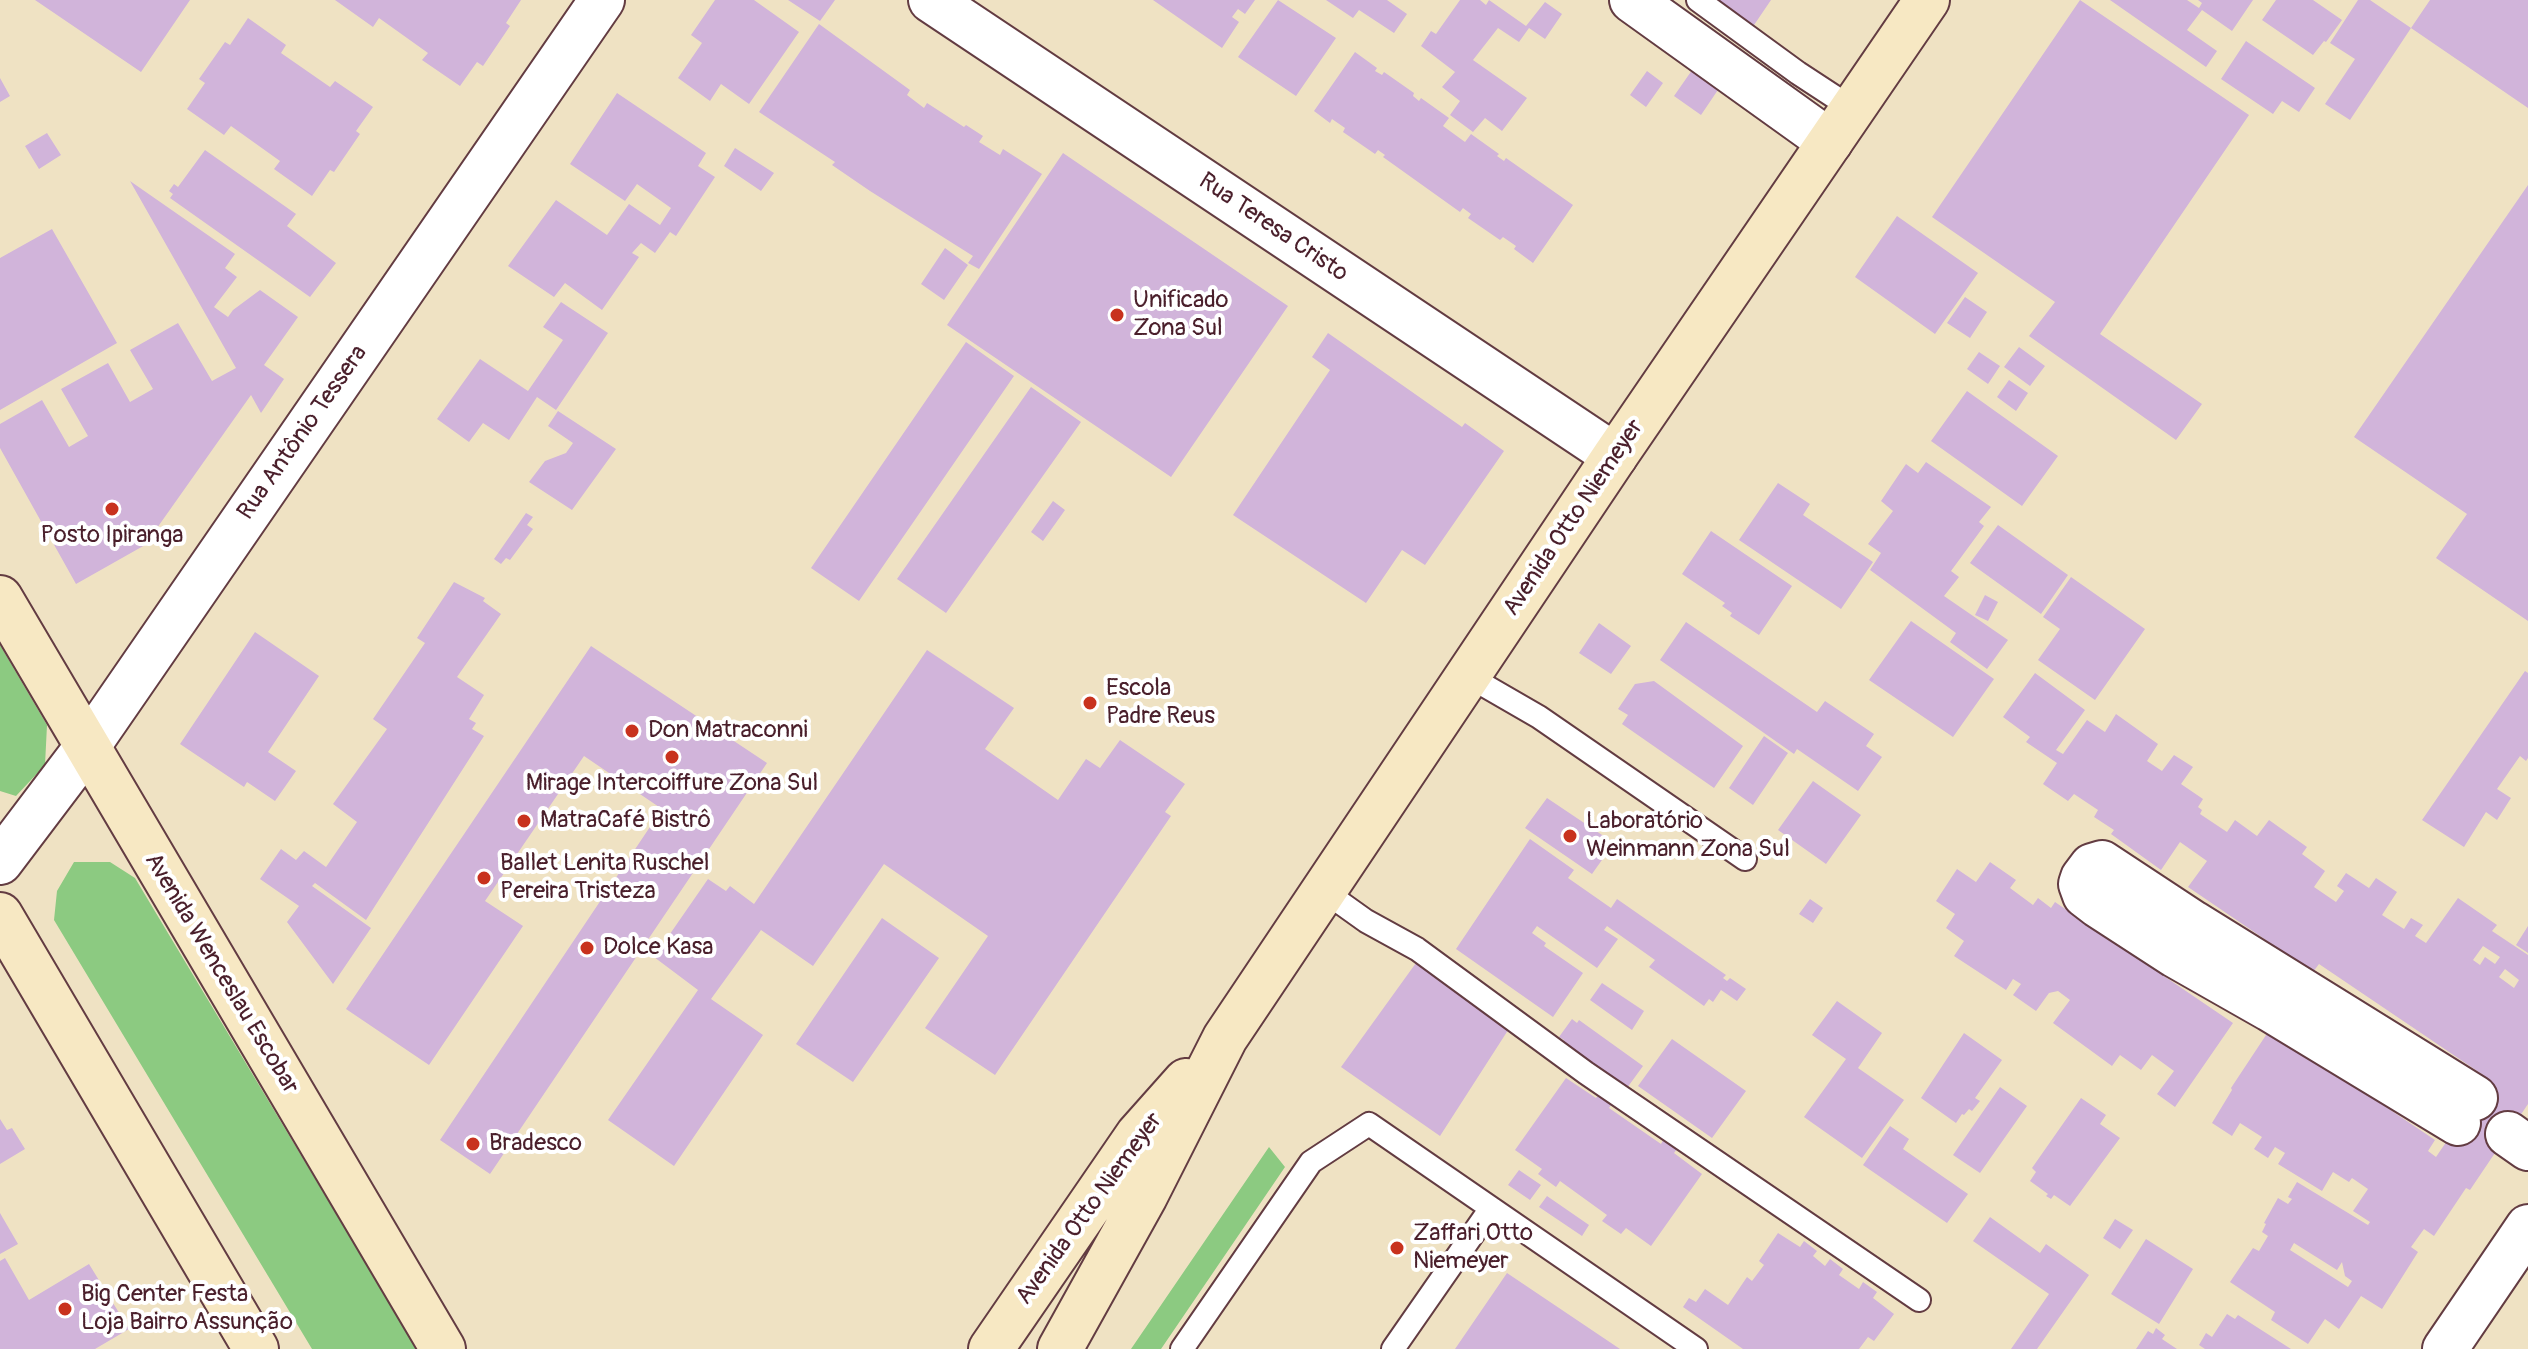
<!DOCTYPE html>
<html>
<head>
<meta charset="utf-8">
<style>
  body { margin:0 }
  canvas { display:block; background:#efe2c3 }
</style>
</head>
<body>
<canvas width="2528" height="1349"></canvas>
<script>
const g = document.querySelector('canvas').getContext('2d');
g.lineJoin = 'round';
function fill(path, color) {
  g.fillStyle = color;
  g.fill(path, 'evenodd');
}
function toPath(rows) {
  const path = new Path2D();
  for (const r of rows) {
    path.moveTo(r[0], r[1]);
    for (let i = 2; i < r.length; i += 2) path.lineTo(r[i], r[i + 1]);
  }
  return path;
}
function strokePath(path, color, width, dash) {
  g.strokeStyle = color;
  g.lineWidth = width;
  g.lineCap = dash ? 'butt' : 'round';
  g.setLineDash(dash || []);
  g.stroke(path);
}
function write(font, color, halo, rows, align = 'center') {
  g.font = font + ' Pangolin,sans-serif';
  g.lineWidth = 8;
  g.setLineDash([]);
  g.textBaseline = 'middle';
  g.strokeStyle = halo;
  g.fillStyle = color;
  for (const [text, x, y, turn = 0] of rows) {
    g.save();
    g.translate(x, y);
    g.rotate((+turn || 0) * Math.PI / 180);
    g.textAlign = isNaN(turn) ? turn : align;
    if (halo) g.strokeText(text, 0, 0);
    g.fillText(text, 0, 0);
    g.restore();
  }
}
fill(toPath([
  [0,645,47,725,45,765,16,796,0,791],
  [74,862,110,862,135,878,417,1349,312,1349,54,920,57,891],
  [1269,1147,1285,1167,1161,1349,1131,1349]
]), '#8cca81');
fill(toPath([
  [35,0,190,0,141,72],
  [335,0,521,0,506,23,510,26,483,66,477,62,460,86,422,60,428,53,379,18,373,27],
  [715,0,754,0,799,32,749,104,721,84,710,101,678,78,702,43,691,35],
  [788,0,835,0,820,21],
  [1153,0,1255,0,1245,14,1238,9,1232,17,1239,22,1222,48],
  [1278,0,1336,38,1296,96,1238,57],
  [1326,0,1387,0,1407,14,1394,33,1359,10,1353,18],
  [1460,0,1480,0,1486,5,1489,0,1526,26,1545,2,1562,14,1545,39,1529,28,1519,42,1498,28,1473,60,1527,98,1502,131,1485,118,1473,132,1450,115,1460,101,1442,87,1455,72,1421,46,1431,31,1436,34],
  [1714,0,1771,0,1752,28],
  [2080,0,2249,115,2100,334,2202,404,2176,440,2029,336,2055,302,1932,217],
  [2110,0,2187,0,2199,8,2202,3,2198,0,2253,0,2232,31,2202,10,2187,30,2217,51,2206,67],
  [2276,0,2313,0,2342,20,2326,42,2324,41,2313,55,2262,20],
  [2358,0,2370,0,2411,28,2430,0,2528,0,2528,108,2411,28,2350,120,2325,104,2355,59,2330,43],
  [248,18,286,45,281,53,330,87,335,81,373,107,356,131,360,134,334,172,330,170,312,196,274,169,280,161,231,126,224,135,187,109,205,83,199,79,225,42,230,45],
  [819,24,910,90,907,95,924,108,927,103,964,127,966,125,983,136,979,142,1000,155,1003,149,1042,174,979,269,968,263,973,256,870,191,832,165,835,162,759,112],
  [2246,41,2315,88,2299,112,2282,101,2273,114,2221,79],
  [1355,52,1377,68,1375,71,1382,75,1384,72,1414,93,1413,96,1419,101,1421,98,1449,118,1443,126,1465,142,1471,134,1499,154,1497,156,1504,161,1506,158,1573,205,1533,263,1514,249,1516,246,1503,237,1500,240,1468,218,1471,214,1463,208,1460,212,1383,157,1385,155,1378,150,1375,154,1343,132,1345,128,1332,119,1330,123,1314,111],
  [1697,63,1724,81,1701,115,1674,96],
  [1647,71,1663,83,1646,107,1630,95],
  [0,78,10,96,0,102],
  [617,93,706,153,698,166,715,177,676,236,670,232,655,253,641,243,632,253,639,257,602,310,565,283,554,297,508,266,556,200,607,235,629,204,660,225,671,208,637,184,625,201,570,164],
  [47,133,61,155,39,169,25,146],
  [735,148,774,173,761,191,724,166],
  [205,150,296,214,287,226,336,263,310,297,170,198,173,194,169,191,174,184,178,187],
  [1063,153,1288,306,1171,477,947,325],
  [130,181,235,254,225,268,237,277,214,307,228,317,233,310,260,290,298,317,264,365,284,379,261,413,251,395,145,545,76,584,0,448,0,424,42,400,69,447,88,436,61,389,108,363,130,402,153,389,130,350,178,323,212,381,236,368],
  [2528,185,2528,621,2436,558,2467,514,2354,437],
  [1897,216,1978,273,1935,334,1855,277],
  [52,229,117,343,0,410,0,258],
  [945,248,968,265,944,300,921,284],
  [1965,297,1987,312,1970,338,1947,323],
  [561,302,608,333,556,410,537,397,509,440,483,423,469,442,437,419,480,359,528,391,563,340,543,327],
  [1328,333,1462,427,1465,423,1504,451,1425,565,1402,550,1366,603,1233,515,1330,370,1312,357],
  [966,342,1014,376,859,601,811,568],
  [2019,347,2045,366,2030,386,2004,367],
  [1979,352,2000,366,1988,384,1967,369],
  [2009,380,2028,393,2016,411,1997,397],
  [1031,387,1081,422,946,613,897,579],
  [1967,391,2058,456,2022,506,1931,441],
  [558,411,616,449,572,510,529,482,545,461,566,453,573,443,548,426],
  [1926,462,1991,507,1979,522,1984,526,1951,571,1959,577,1944,596,2008,640,1987,669,1950,642,1956,633,1870,570,1881,553,1868,544,1893,511,1881,501,1906,464,1918,473],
  [1778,483,1810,504,1803,515,1873,562,1841,609,1739,540],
  [1053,501,1065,510,1043,541,1031,532],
  [526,513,533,517,527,525,533,529,510,560,506,558,501,564,494,559],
  [1998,525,2068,575,2041,614,1970,563],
  [1711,531,1792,586,1759,635,1730,616,1732,613,1722,606,1725,603,1682,574],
  [2071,577,2145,629,2095,700,2038,660,2060,629,2043,617],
  [454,582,485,598,483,601,501,614,457,677,484,695,469,719,476,723,472,729,484,736,366,920,315,883,312,886,371,928,333,984,287,922,299,906,260,879,281,849,296,860,304,851,326,867,357,822,333,804,387,729,373,719,425,643,417,638],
  [1985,595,1998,602,1988,621,1975,615],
  [1911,621,1994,679,1953,737,1869,680],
  [1686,622,1817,712,1825,701,1874,734,1866,746,1882,757,1858,791,1797,749,1794,754,1660,660],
  [1599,623,1631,646,1611,674,1579,653],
  [255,632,319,676,268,752,296,771,275,801,247,782,244,787,180,744],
  [591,646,767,763,490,1174,440,1140,662,809,584,756,485,901,523,926,429,1065,346,1009],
  [927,650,1014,708,985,749,1058,800,1086,759,1100,768,1120,740,1185,784,1165,812,1171,816,995,1075,925,1028,988,936,884,864,813,966,761,930,711,999,763,1035,674,1166,608,1120,698,990,654,957,708,879,726,891,730,886,754,904],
  [2525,671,2528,673,2528,758,2526,761,2520,756,2497,789,2511,798,2497,820,2486,812,2464,847,2422,820],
  [2035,673,2085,710,2056,750,2063,754,2087,720,2105,732,2116,714,2158,744,2147,761,2162,771,2174,755,2193,767,2181,784,2203,799,2198,807,2202,810,2200,814,2227,832,2235,820,2257,836,2269,820,2307,847,2302,854,2325,871,2314,887,2336,902,2344,891,2337,886,2346,873,2369,888,2376,878,2397,892,2382,915,2404,929,2411,918,2423,925,2415,936,2426,943,2458,898,2497,925,2492,931,2528,955,2528,1104,2470,1190,2466,1188,2434,1236,2424,1229,2411,1247,2418,1252,2382,1309,2361,1296,2339,1329,2325,1319,2308,1344,2271,1320,2275,1312,2230,1282,2253,1248,2259,1251,2268,1236,2262,1232,2266,1224,2264,1223,2278,1198,2288,1204,2292,1199,2288,1197,2297,1182,2368,1225,2370,1222,2353,1211,2368,1189,2352,1178,2349,1182,2333,1172,2322,1191,2278,1164,2285,1153,2275,1147,2268,1158,2254,1149,2262,1137,2240,1123,2232,1136,2212,1123,2232,1090,2231,1088,2270,1029,2435,1140,2428,1151,2436,1157,2489,1079,2319,964,2313,972,2188,887,2207,861,2180,842,2161,870,2111,834,2114,830,2094,817,2098,810,2074,794,2068,801,2043,784,2057,763,2026,742,2030,737,2003,717],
  [2483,946,2500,957,2495,964,2485,957,2480,965,2473,960],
  [2505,969,2519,980,2514,988,2499,977],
  [2294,1243,2337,1270,2342,1262,2345,1276,2352,1281,2348,1287,2290,1250],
  [1654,681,1743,746,1714,788,1622,724,1628,715,1618,709,1635,684],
  [1764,736,1788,753,1753,805,1729,788],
  [1813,781,1861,815,1826,864,1778,830],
  [1547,798,1614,843,1592,874,1525,828],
  [1530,839,1574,870,1568,878,1611,908,1617,899,1726,975,1723,978,1727,981,1730,978,1746,989,1737,1001,1721,990,1713,1002,1709,999,1704,1006,1649,967,1655,960,1607,926,1604,930,1618,939,1597,968,1537,926,1532,933,1546,943,1544,946,1583,973,1553,1017,1456,949],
  [1990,862,2016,880,2010,888,2033,905,2038,898,2051,908,2055,902,2233,1023,2175,1107,2157,1094,2174,1071,2152,1055,2141,1070,2120,1055,2112,1066,2053,1023,2070,1000,2058,991,2049,993,2036,1011,2013,995,2021,984,2013,979,2006,990,1954,956,1964,941,1946,928,1955,914,1936,901,1957,869,1976,882],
  [1810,899,1823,908,1813,923,1799,914],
  [882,918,939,958,853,1082,796,1044],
  [2528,926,2528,953,2516,945],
  [1421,956,1512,1024,1440,1136,1341,1067],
  [1602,983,1644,1011,1632,1030,1590,1000],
  [1837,1001,1882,1033,1858,1068,1904,1100,1862,1158,1804,1117,1846,1059,1812,1035],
  [1572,1019,1577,1023,1579,1020,1643,1066,1627,1088,1562,1043,1564,1040,1559,1037],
  [1964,1033,2002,1060,1975,1098,1980,1101,1972,1111,1969,1109,1964,1115,1962,1114,1956,1123,1921,1098],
  [1672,1039,1746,1091,1712,1138,1638,1086],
  [1566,1078,1596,1098,1601,1092,1613,1102,1609,1108,1661,1144,1665,1137,1679,1146,1674,1153,1702,1174,1651,1246,1626,1228,1621,1234,1602,1221,1607,1215,1560,1181,1556,1187,1538,1174,1542,1169,1515,1150],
  [2000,1087,2027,1106,1980,1173,1953,1155],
  [2081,1098,2106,1115,2100,1124,2120,1138,2070,1206,2054,1195,2051,1199,2046,1196,2048,1194,2030,1181,2036,1172,2032,1168],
  [0,1119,7,1130,12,1128,25,1149,0,1164],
  [1890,1126,1909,1139,1903,1149,1968,1194,1947,1223,1863,1165],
  [1519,1170,1541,1185,1530,1200,1508,1185],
  [1547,1196,1589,1225,1582,1236,1539,1207],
  [0,1213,18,1244,0,1254],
  [1990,1217,2040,1253,2046,1244,2089,1275,2037,1349,2011,1349,2049,1294,1973,1241],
  [2115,1219,2133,1230,2120,1249,2103,1238],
  [1778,1233,1800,1247,1804,1241,1817,1251,1813,1256,1825,1266,1830,1259,1843,1269,1839,1275,1859,1289,1863,1282,1877,1292,1873,1298,1894,1314,1874,1341,1868,1337,1859,1349,1743,1349,1683,1307,1689,1298,1696,1302,1705,1289,1728,1305,1747,1277,1752,1281,1764,1265,1759,1261],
  [2146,1239,2193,1269,2159,1324,2111,1294],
  [5,1258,29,1300,89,1264,129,1329,95,1349,0,1349,0,1261],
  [1507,1273,1620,1349,1455,1349],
  [2227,1314,2235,1319,2238,1315,2291,1349,2205,1349,2199,1345,2206,1333,2212,1337],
  [2156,1328,2165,1335,2162,1339,2177,1349,2136,1349,2148,1331,2153,1334]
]), '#d1b4da');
const lane = toPath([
  [1698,0,1798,73,1853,109],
  [1468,676,1539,717,1745,859],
  [1324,891,1366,921,1417,949,1586,1073,1919,1300],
  [1491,1208,1696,1349],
  [1182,1349,1311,1162,1369,1124,1491,1208,1393,1349]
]);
const street = toPath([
  [931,0,1615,456],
  [1632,0,1830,142],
  [0,862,87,747,602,0],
  [2458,1123,2270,1009,2175,955,2098,905,2085,895,2081,884,2083,878,2092,866,2102,863,2193,923,2475,1098],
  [2508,1134,2528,1148],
  [2445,1349,2528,1227]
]);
const secondary = toPath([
  [0,598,443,1349],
  [0,915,256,1349],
  [991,1349,1138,1135,1186,1081],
  [1060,1349,1145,1196,1225,1038,1615,456,1927,0]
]);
strokePath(lane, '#633c42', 26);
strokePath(street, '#633c42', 48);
strokePath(secondary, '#633c42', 48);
strokePath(lane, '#fff', 22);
strokePath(street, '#fff', 44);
strokePath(secondary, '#f7e8c3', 44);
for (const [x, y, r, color] of [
  [1117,315,8,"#c8321e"],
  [112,509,8,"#c8321e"],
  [1090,703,8,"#c8321e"],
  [632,731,8,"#c8321e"],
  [672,757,8,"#c8321e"],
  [524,821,8,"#c8321e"],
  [1570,836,8,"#c8321e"],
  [484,878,8,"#c8321e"],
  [587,948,8,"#c8321e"],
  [473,1144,8,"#c8321e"],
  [1397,1248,8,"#c8321e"],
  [65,1309,8,"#c8321e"]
]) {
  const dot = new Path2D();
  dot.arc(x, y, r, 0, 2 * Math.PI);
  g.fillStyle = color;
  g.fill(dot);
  strokePath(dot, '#fff', 3);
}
write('24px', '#4a1f2b', '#fff', [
  ["Rua Teresa Cristo",1273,228,34],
  ["Rua Antônio Tessera",303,433,-55],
  ["Avenida Otto Niemeyer",1574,518,-56],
  ["Avenida Wenceslau Escobar",221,974,59],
  ["Avenida Otto Niemeyer",1090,1209,-54]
]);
write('24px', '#4a1f2b', '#fff', [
  ["Unificado",1133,301],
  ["Zona Sul",1133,329],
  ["Posto Ipiranga",112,536,"center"],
  ["Escola",1106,689],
  ["Padre Reus",1106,717],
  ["Don Matraconni",648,731],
  ["Mirage Intercoiffure Zona Sul",672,784,"center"],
  ["MatraCafé Bistrô",540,821],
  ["Laboratório",1586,822],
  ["Weinmann Zona Sul",1586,850],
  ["Ballet Lenita Ruschel",500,864],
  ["Pereira Tristeza",500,892],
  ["Dolce Kasa",603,948],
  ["Bradesco",489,1144],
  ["Zaffari Otto",1413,1234],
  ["Niemeyer",1413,1262],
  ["Big Center Festa",81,1295],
  ["Loja Bairro Assunção",81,1323]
], 'left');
</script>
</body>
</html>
